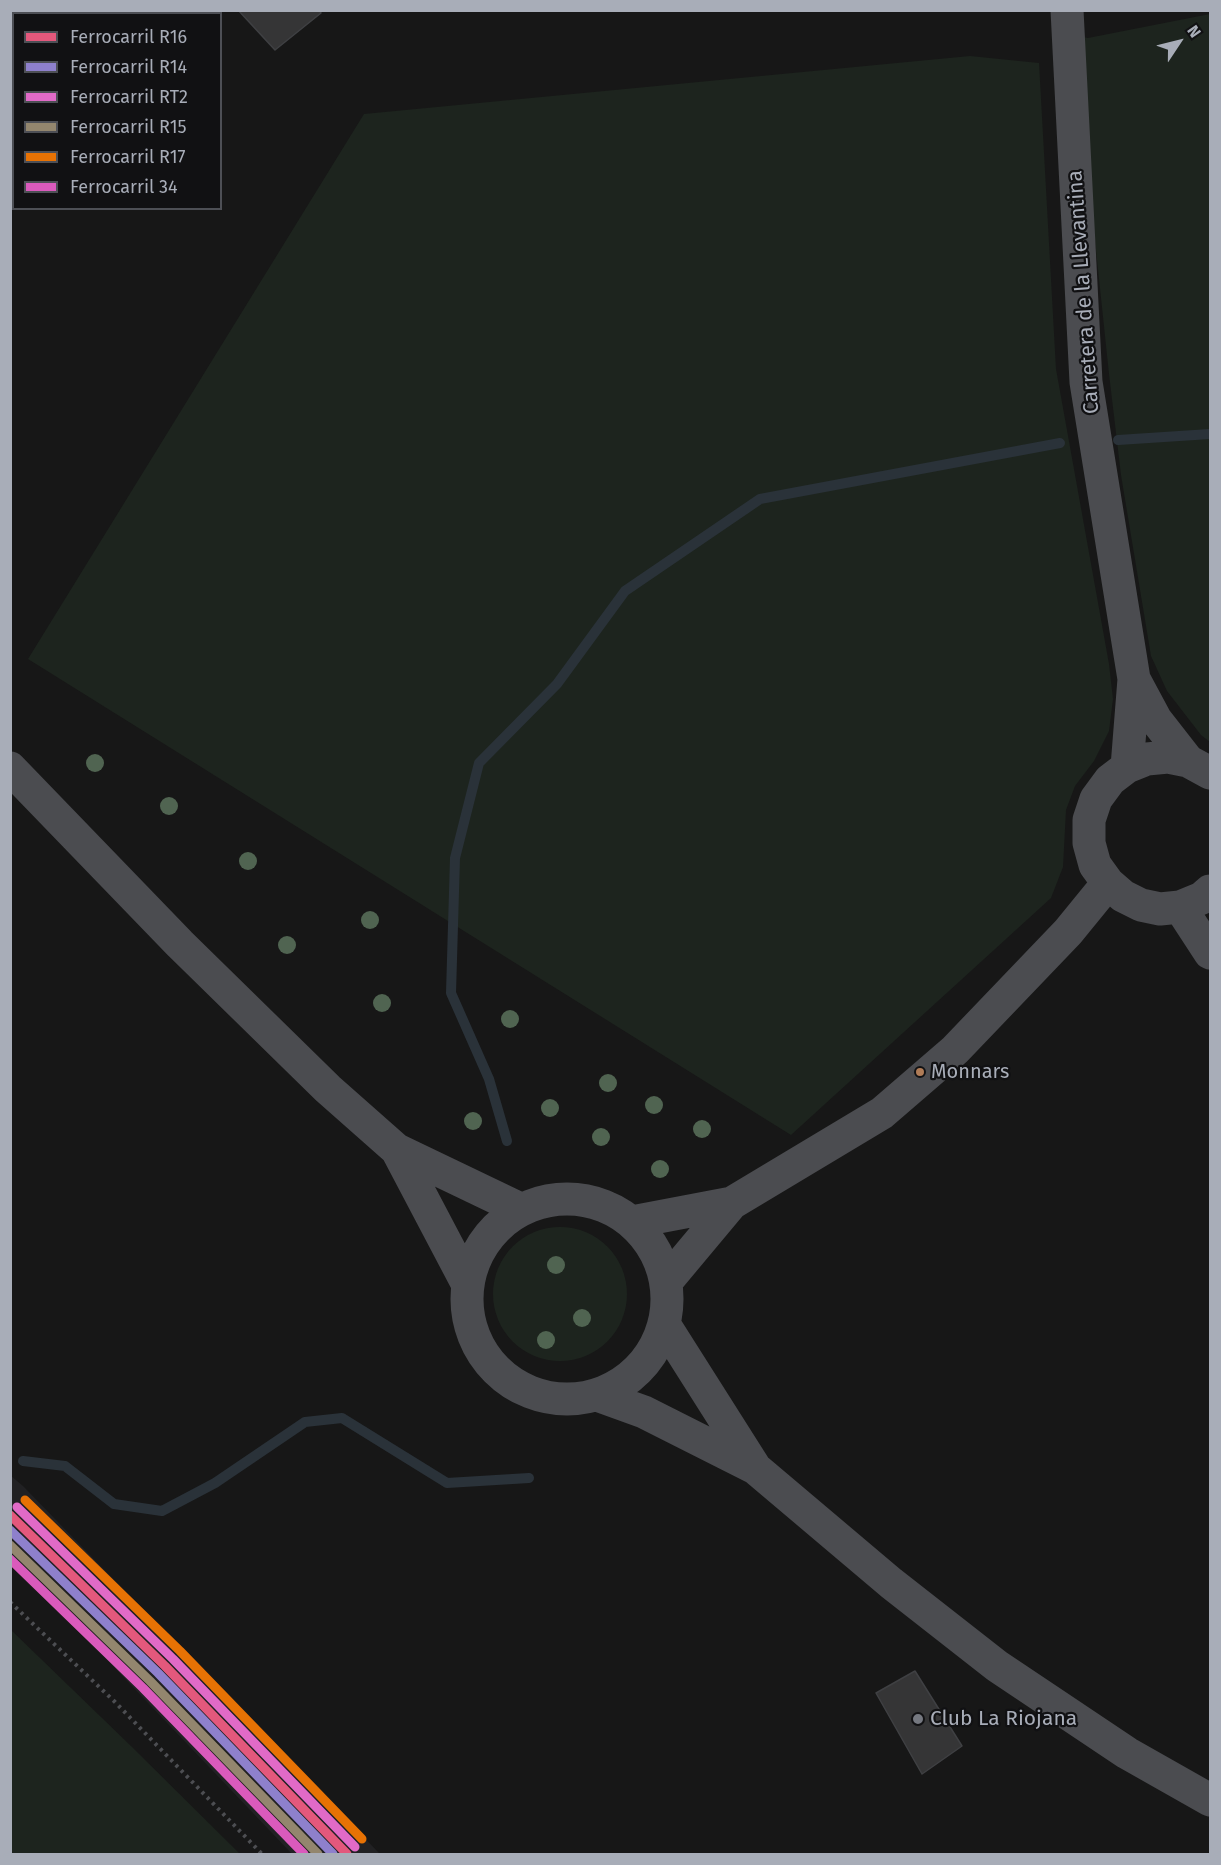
<!DOCTYPE html>
<html>
<head>
<meta charset="utf-8">
<style>
  body { margin:0 }
  #map { position:relative; width:1221px; height:1865px; overflow:hidden; background:#171717; font-family:"Fira Sans",sans-serif }
  canvas { display:block }
  .frame { position:absolute; inset:0; border:12px solid #a8adb8; pointer-events:none }
  .legend { position:absolute; left:12px; top:12px; width:210px; height:198px; box-sizing:border-box; background:#111113; border:2px solid #4d4f55; margin:0; padding:8px 10px; list-style:none; font-size:18px; color:#a8adb8 }
  .legend li { display:flex; align-items:center; gap:12px; height:30px }
  .legend b { width:30px; border:2px solid #4d4f55 }
  .north { position:absolute; left:1149px; top:12px; width:60px; height:60px; -webkit-text-stroke:4px #111113; paint-order:stroke; rotate:55deg; font-size:16px; font-weight:700; line-height:24px; text-align:center; color:#a8adb8 }
  .north::after { content:''; display:block; margin:auto; width:21px; height:27px; background:#a8adb8; clip-path:polygon(50% 0,100% 100%,50% 72%,0 100%) }
</style>
</head>
<body>
<div id="map">
<canvas width="1221" height="1865"></canvas>
<div class="frame"></div>
<ul class="legend">
<li><b style="height:8px;background:#e3587c"></b>Ferrocarril R16</li>
<li><b style="height:8px;background:#8e80cc"></b>Ferrocarril R14</li>
<li><b style="height:8px;background:#e16ac7"></b>Ferrocarril RT2</li>
<li><b style="height:8px;background:#93866e"></b>Ferrocarril R15</li>
<li><b style="height:8px;background:#e77204"></b>Ferrocarril R17</li>
<li><b style="height:8px;background:#da5abc"></b>Ferrocarril 34</li>
</ul>
<div class="north">N</div>
</div>
<script>
const g = document.querySelector('canvas').getContext('2d');
g.lineJoin = 'round';
function fill(path, color) {
  g.fillStyle = color;
  g.fill(path, 'evenodd');
}
function toPath(rows) {
  const path = new Path2D();
  for (const r of rows) {
    if (r.length === 3) {
      path.moveTo(r[0] + r[2], r[1]);
      path.arc(r[0], r[1], r[2], 0, 2 * Math.PI);
      continue;
    }
    path.moveTo(r[0], r[1]);
    for (let i = 2; i < r.length; i += 2) path.lineTo(r[i], r[i + 1]);
  }
  return path;
}
function strokePath(path, color, width, dash) {
  g.strokeStyle = color;
  g.lineWidth = width;
  g.lineCap = dash ? 'butt' : 'round';
  g.setLineDash(dash || []);
  g.stroke(path);
}
function write(font, color, halo, rows, align = 'center') {
  g.font = font + ' "Fira Sans",sans-serif';
  g.lineWidth = 4.5;
  g.setLineDash([]);
  g.textBaseline = 'middle';
  g.strokeStyle = halo;
  g.fillStyle = color;
  for (const [text, x, y, turn = 0] of rows) {
    g.save();
    g.translate(x, y);
    g.rotate((+turn || 0) * Math.PI / 180);
    g.textAlign = isNaN(turn) ? turn : align;
    if (halo) g.strokeText(text, 0, 0);
    g.fillText(text, 0, 0);
    g.restore();
  }
}
fill(toPath([
  [10,1475,23,1486,380,1854,292,1854,11,1559]
]), '#212123');
fill(toPath([
  [1210,14,1210,742,1201,735,1167,691,1151,656,1121,475,1109,374,1082,117,1078,36,1088,38],
  [970,56,1039,63,1056,369,1109,664,1113,699,1109,731,1094,761,1075,786,1066,810,1063,867,1051,898,791,1135,28,659,364,114],
  [560,1294,67],
  [10,1629,132,1747,240,1854,11,1854]
]), '#1d241e');
strokePath(toPath([
  [1118,440,1210,434],
  [507,1141,489,1079,451,993,455,858,479,763,557,684,625,591,760,499,1060,443],
  [23,1461,65,1466,114,1504,162,1511,215,1483,305,1422,342,1418,447,1483,529,1478]
]), '#2a3239', 10);
const building = toPath([
  [238,10,319,10,321,13,275,50,238,10],
  [915,1671,962,1746,922,1774,876,1693,915,1671]
]);
fill(building, '#353536');
strokePath(building, '#3f4043', 1.5);
strokePath(toPath([
  [10,1602,115,1702,262,1854]
]), '#4d4e52', 4, [3, 4.5]);
strokePath(toPath([
  [1067,10,1086,382,1134,679,1127,767],
  [1134,679,1156,720,1188,761],
  [10,768,180,944,328,1089,397,1150,520,1209],
  [1210,773,1188,761,1168,757,1147,759,1127,767,1110,780,1096,799,1089,820,1089,843,1095,865,1108,883,1123,896,1141,905,1160,909,1180,907,1202,898,1210,891],
  [1180,907,1210,953],
  [397,1150,467,1283],
  [567,1299,100],
  [632,1222,732,1203,882,1113,955,1050,1068,932,1108,883],
  [666,1282,732,1203],
  [664,1324,754,1466],
  [597,1395,644,1412,755,1468,891,1583,997,1666,1127,1753,1210,1800]
]), '#4b4c50', 33);
strokePath(toPath([
  [10,1515,165,1666,347,1854]
]), '#e3587c', 9);
strokePath(toPath([
  [10,1530,158,1673,333,1854]
]), '#8e80cc', 9);
strokePath(toPath([
  [17,1507,173,1659,355,1847]
]), '#e16ac7', 9);
strokePath(toPath([
  [10,1545,150,1681,318,1854]
]), '#93866e', 9);
strokePath(toPath([
  [25,1500,180,1651,362,1839]
]), '#e77204', 9);
strokePath(toPath([
  [10,1559,143,1688,304,1854]
]), '#da5abc', 9);
g.fillStyle = '#506451';
for (const [x, y] of [
  [95,763],
  [169,806],
  [248,861],
  [370,920],
  [287,945],
  [382,1003],
  [510,1019],
  [608,1083],
  [654,1105],
  [550,1108],
  [473,1121],
  [702,1129],
  [601,1137],
  [660,1169],
  [556,1265],
  [582,1318],
  [546,1340]
]) {
  g.beginPath();
  g.arc(x, y, 9, 0, 2 * Math.PI);
  g.fill();
}
for (const [x, y, r, color] of [
  [920,1072,5,"#b07c57"],
  [918,1719,6,"#757880"]
]) {
  const dot = new Path2D();
  dot.arc(x, y, r, 0, 2 * Math.PI);
  g.fillStyle = color;
  g.fill(dot);
  strokePath(dot, '#111113', 2);
}
write('20px', '#a8adb8', '#111113', [
  ["Monnars",931,1072]
], 'left');
write('21px', '#a8adb8', '#111113', [
  ["Carretera de la Llevantina",1084,292,-94]
]);
write('21px', '#a8adb8', '#111113', [
  ["Club La Riojana",930,1719]
], 'left');
</script>
</body>
</html>
